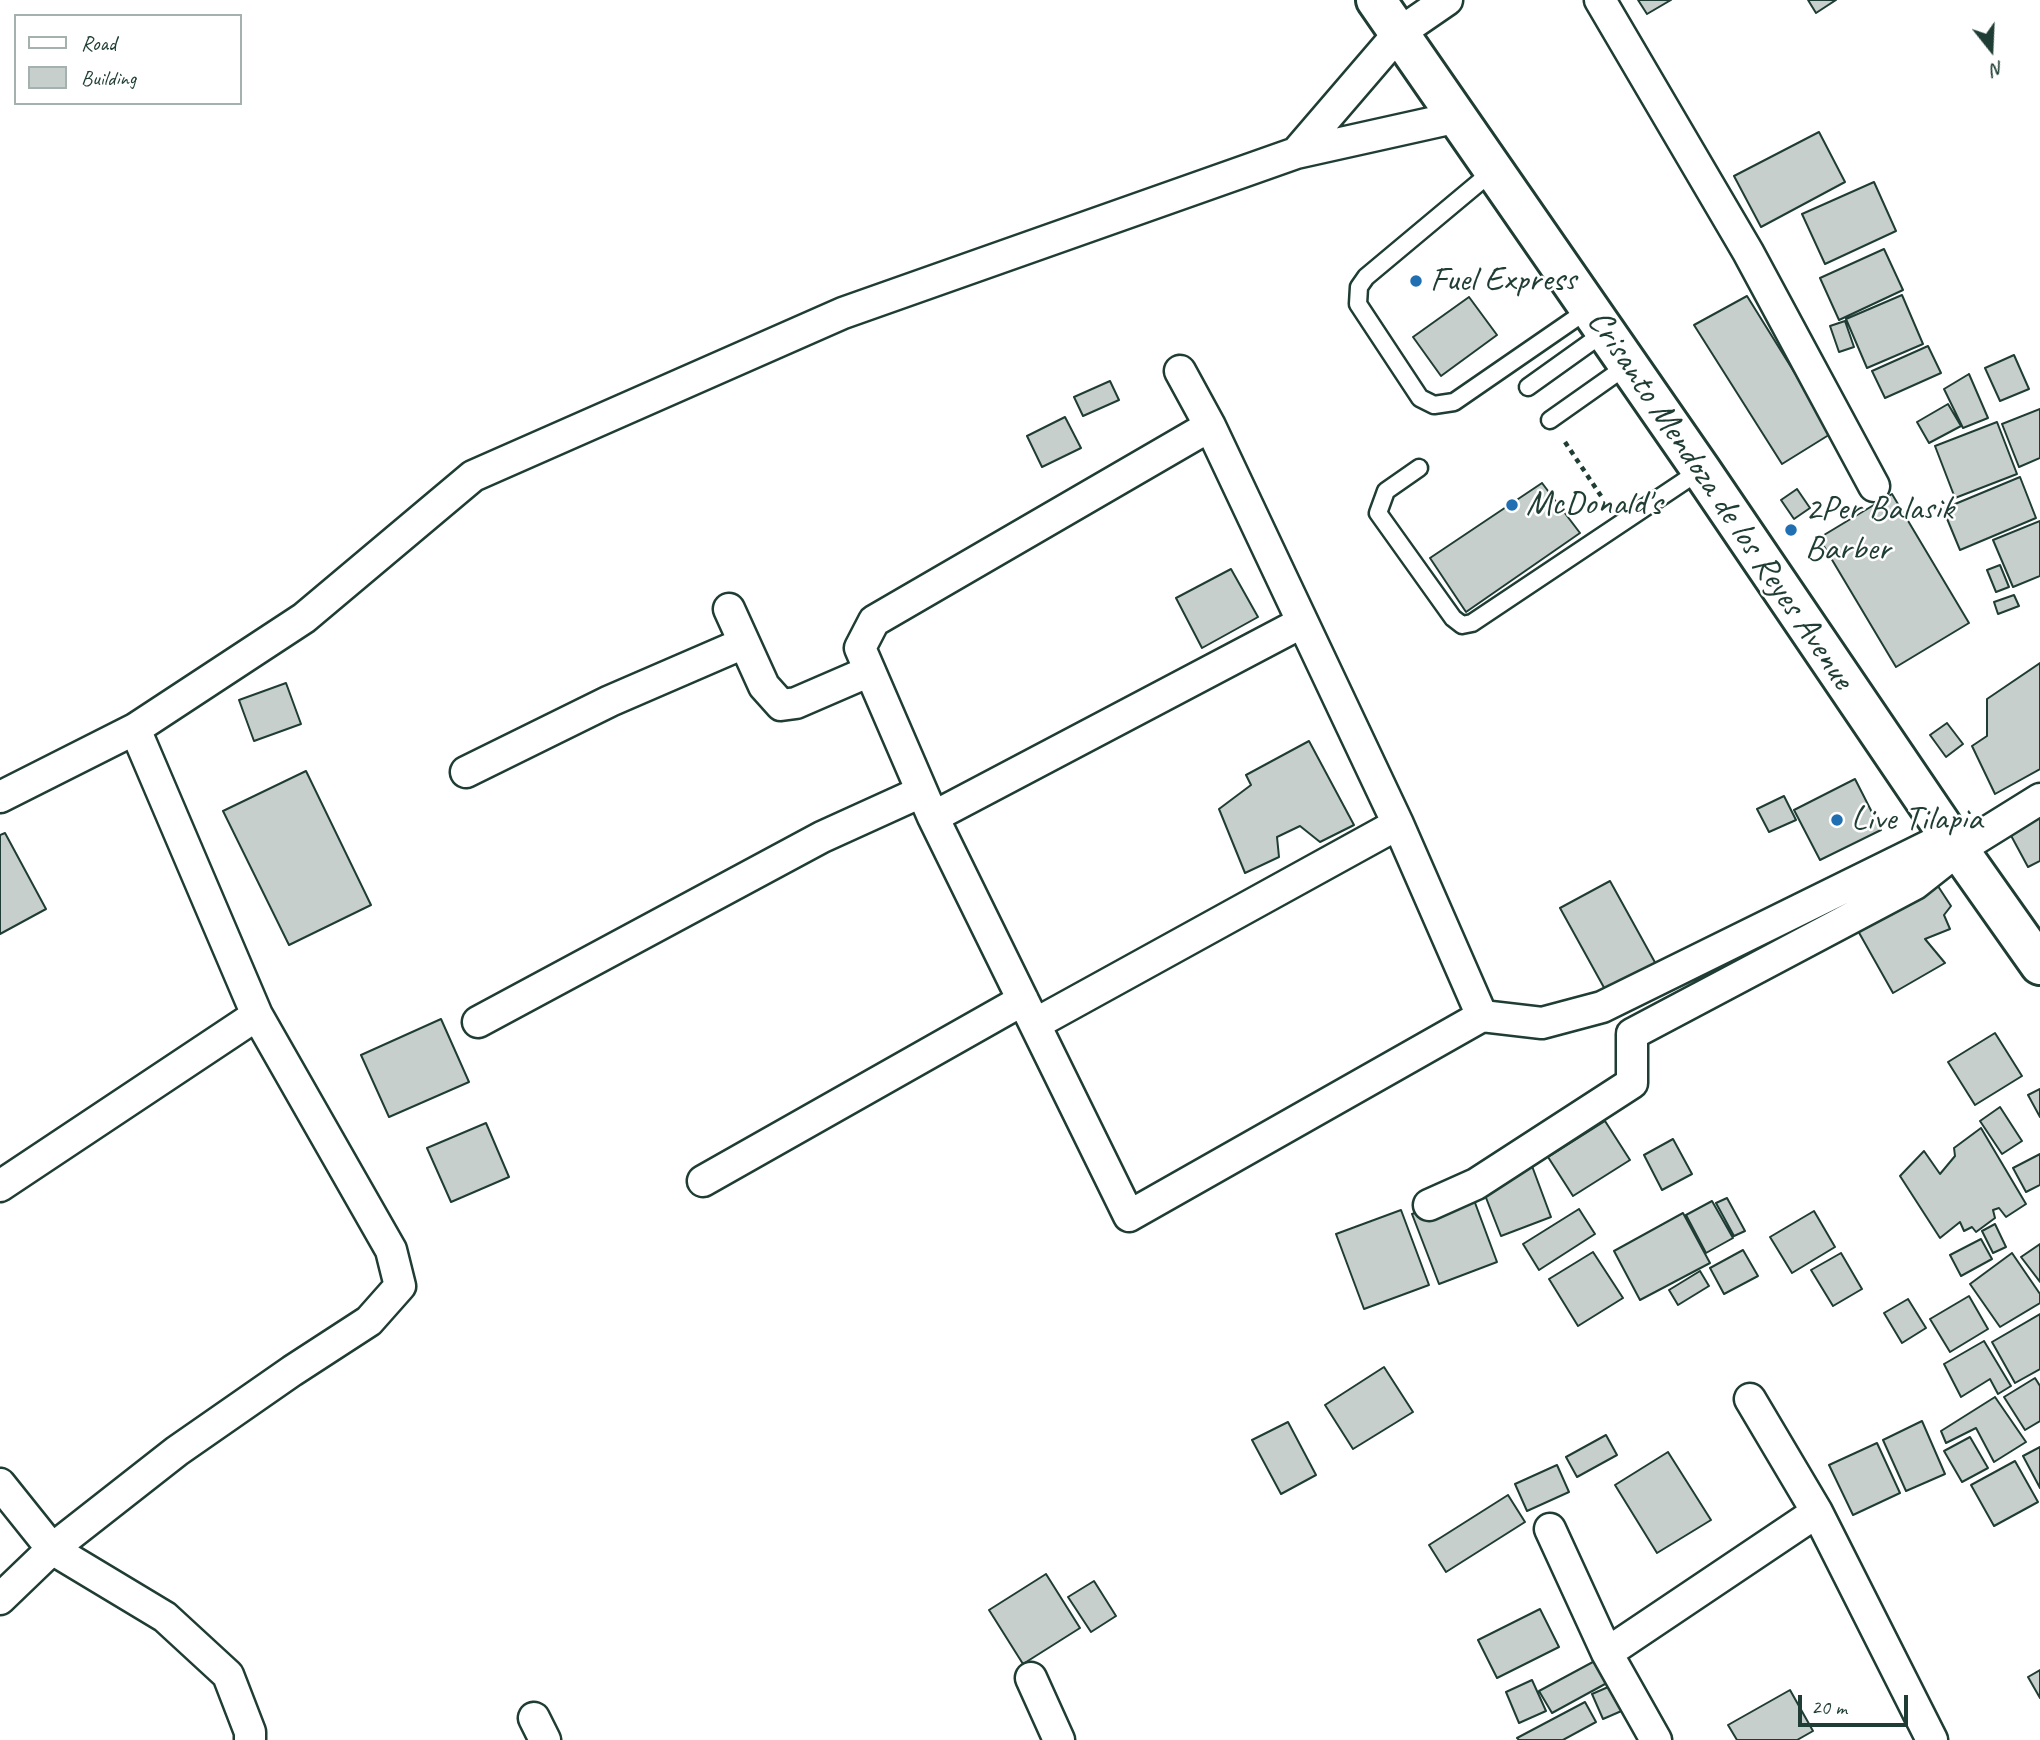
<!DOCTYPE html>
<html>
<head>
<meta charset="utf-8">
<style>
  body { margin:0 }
  #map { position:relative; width:2040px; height:1740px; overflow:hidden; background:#fff; font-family:Caveat,sans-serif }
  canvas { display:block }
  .legend { position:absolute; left:14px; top:14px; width:228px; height:91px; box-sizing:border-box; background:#fff; border:2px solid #a5b1ae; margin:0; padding:9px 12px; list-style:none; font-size:21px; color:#1f3d34 }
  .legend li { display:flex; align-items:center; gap:14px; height:35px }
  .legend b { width:35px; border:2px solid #a5b1ae }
  .north { position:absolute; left:1956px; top:14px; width:70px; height:70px; -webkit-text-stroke:5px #fff; paint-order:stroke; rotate:162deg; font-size:19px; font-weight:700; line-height:28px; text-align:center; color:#1f3d34 }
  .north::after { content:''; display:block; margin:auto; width:24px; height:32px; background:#1f3d34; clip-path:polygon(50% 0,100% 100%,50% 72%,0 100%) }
  .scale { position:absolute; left:1798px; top:1695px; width:110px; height:32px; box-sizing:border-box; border:4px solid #1f3d34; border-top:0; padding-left:9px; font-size:21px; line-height:24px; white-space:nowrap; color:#1f3d34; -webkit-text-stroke:5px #fff; paint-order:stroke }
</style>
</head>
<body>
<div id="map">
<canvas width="2040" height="1740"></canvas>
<ul class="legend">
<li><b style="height:9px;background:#fff"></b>Road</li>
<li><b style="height:19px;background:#c7cfcc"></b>Building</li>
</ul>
<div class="north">N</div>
<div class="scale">20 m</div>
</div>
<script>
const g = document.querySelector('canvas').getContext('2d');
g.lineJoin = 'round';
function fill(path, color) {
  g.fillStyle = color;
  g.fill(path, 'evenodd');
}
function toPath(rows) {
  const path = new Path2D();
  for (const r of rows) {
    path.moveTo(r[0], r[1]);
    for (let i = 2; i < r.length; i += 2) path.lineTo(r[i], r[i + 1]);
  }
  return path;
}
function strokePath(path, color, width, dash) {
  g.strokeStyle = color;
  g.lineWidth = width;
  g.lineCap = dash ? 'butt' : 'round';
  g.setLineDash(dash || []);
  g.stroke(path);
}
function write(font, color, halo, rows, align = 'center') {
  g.font = font + ' Caveat,sans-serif';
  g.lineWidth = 5;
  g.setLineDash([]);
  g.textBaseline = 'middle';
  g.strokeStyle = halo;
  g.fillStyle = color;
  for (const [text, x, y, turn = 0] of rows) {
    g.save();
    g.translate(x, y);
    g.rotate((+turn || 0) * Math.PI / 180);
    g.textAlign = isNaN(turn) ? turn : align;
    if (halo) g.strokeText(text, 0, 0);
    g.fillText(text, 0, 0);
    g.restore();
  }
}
const building = toPath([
  [1638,0,1671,0,1647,14,1638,0],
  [1808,0,1836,0,1816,13,1808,0],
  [1819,132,1845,182,1761,227,1734,176,1819,132],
  [1874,182,1896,231,1825,264,1802,214,1874,182],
  [1884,249,1903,290,1839,320,1820,278,1884,249],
  [1902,295,1923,344,1867,368,1846,319,1902,295],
  [1747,296,1832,433,1782,464,1694,325,1747,296],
  [1469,297,1497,335,1441,376,1413,337,1469,297],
  [1845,321,1854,347,1839,352,1830,326,1845,321],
  [1928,346,1941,373,1885,398,1872,371,1928,346],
  [2014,355,2029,389,2000,401,1985,368,2014,355],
  [1969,374,1988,418,1963,428,1944,389,1969,374],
  [1110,381,1119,400,1083,416,1074,397,1110,381],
  [1948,404,1961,426,1929,443,1917,422,1948,404],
  [2040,409,2040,458,2019,467,2002,424,2040,409],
  [1065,417,1081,448,1042,467,1027,436,1065,417],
  [1997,422,2017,474,1955,498,1935,446,1997,422],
  [2020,477,2036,518,1960,550,1943,509,2020,477],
  [1542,483,1580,533,1466,612,1430,558,1542,483],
  [1797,489,1810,508,1794,519,1781,500,1797,489],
  [1892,494,1969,623,1896,667,1819,538,1892,494],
  [2040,521,2040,576,2013,587,1993,540,2040,521],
  [2000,565,2009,587,1996,592,1987,570,2000,565],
  [1231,569,1258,617,1202,648,1176,598,1231,569],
  [2014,595,2019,606,1998,614,1994,602,2014,595],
  [2040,663,2040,769,1995,794,1972,746,1987,736,1987,699,2040,663],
  [286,683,301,724,254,741,239,700,286,683],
  [1947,723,1963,744,1946,757,1930,735,1947,723],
  [1309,741,1354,825,1320,842,1300,826,1277,837,1279,857,1245,873,1219,809,1251,785,1246,775,1309,741],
  [306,771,371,905,289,945,223,811,306,771],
  [1855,779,1881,830,1820,860,1794,810,1855,779],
  [1784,796,1796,820,1769,832,1757,809,1784,796],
  [2040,814,2040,861,2028,867,2008,830,2040,814],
  [5,833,46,909,0,934,0,835,5,833],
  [1932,877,1951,906,1944,915,1950,929,1925,939,1945,963,1893,993,1853,922,1932,877],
  [1610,881,1657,966,1607,993,1560,908,1610,881],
  [441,1019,469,1082,389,1117,361,1055,441,1019],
  [1995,1033,2022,1076,1975,1105,1948,1062,1995,1033],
  [2040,1089,2040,1117,2028,1095,2040,1089],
  [2000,1107,2022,1141,2002,1154,1980,1121,2000,1107],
  [1605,1121,1630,1160,1573,1196,1548,1157,1605,1121],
  [486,1123,509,1177,451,1202,427,1148,486,1123],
  [1981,1128,2026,1204,2006,1217,1999,1208,1993,1210,1995,1218,1976,1232,1972,1227,1964,1231,1960,1222,1940,1238,1900,1176,1924,1151,1940,1174,1955,1156,1954,1148,1981,1128],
  [1673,1139,1692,1174,1662,1190,1644,1155,1673,1139],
  [2040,1154,2040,1185,2026,1192,2013,1168,2040,1154],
  [1532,1166,1551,1217,1501,1236,1481,1185,1532,1166],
  [1471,1192,1497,1262,1439,1284,1412,1214,1471,1192],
  [1727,1198,1745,1231,1734,1236,1716,1203,1727,1198],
  [1712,1201,1733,1238,1706,1253,1686,1215,1712,1201],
  [1579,1209,1595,1234,1539,1270,1523,1244,1579,1209],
  [1401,1210,1429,1285,1364,1309,1336,1234,1401,1210],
  [1814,1211,1835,1247,1792,1273,1770,1237,1814,1211],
  [1683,1213,1710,1263,1640,1300,1614,1251,1683,1213],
  [1995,1224,2006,1247,1993,1253,1982,1231,1995,1224],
  [1981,1239,1992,1259,1961,1276,1950,1255,1981,1239],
  [2040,1244,2040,1282,2021,1257,2040,1244],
  [1743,1250,1758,1276,1724,1294,1710,1268,1743,1250],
  [1593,1252,1623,1298,1578,1326,1549,1279,1593,1252],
  [1841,1253,1862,1289,1833,1306,1811,1270,1841,1253],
  [2012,1253,2040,1294,2040,1303,2000,1327,1970,1284,2012,1253],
  [1700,1271,1709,1286,1678,1305,1669,1290,1700,1271],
  [1969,1296,1988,1329,1950,1352,1930,1319,1969,1296],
  [1908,1299,1926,1328,1902,1343,1884,1313,1908,1299],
  [2040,1314,2040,1369,2015,1383,1992,1342,2040,1314],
  [1984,1341,2011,1386,1998,1394,1990,1379,1961,1397,1944,1364,1984,1341],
  [1384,1367,1413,1412,1353,1449,1325,1405,1384,1367],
  [2035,1378,2040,1386,2040,1421,2025,1430,2004,1397,2035,1378],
  [1995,1397,2026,1442,1994,1462,1976,1428,1946,1443,1941,1431,1995,1397],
  [1922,1421,1945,1474,1906,1491,1883,1440,1922,1421],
  [1288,1422,1316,1475,1281,1494,1252,1440,1288,1422],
  [1606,1435,1617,1455,1577,1477,1566,1457,1606,1435],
  [1970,1437,1988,1468,1962,1482,1944,1451,1970,1437],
  [1877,1443,1900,1493,1853,1515,1829,1465,1877,1443],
  [2040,1447,2040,1488,2023,1456,2040,1447],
  [1668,1452,1711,1520,1657,1553,1615,1485,1668,1452],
  [2015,1461,2038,1502,1994,1526,1971,1485,2015,1461],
  [1557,1465,1569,1492,1527,1511,1515,1484,1557,1465],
  [1508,1495,1525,1522,1446,1572,1429,1545,1508,1495],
  [1046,1574,1080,1628,1023,1664,989,1610,1046,1574],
  [1094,1581,1116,1616,1091,1632,1068,1597,1094,1581],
  [1540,1609,1559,1647,1497,1678,1478,1640,1540,1609],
  [1604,1656,1616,1678,1552,1713,1539,1691,1604,1656],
  [2040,1670,2040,1698,2028,1677,2040,1670],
  [1532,1680,1546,1711,1519,1723,1506,1692,1532,1680],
  [1622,1681,1633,1706,1603,1719,1592,1694,1622,1681],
  [1790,1690,1813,1731,1797,1740,1737,1740,1728,1725,1790,1690],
  [1585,1702,1596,1722,1563,1740,1519,1740,1517,1738,1585,1702]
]);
fill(building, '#c7cfcc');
strokePath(building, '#1f3d34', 2);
const service = toPath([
  [1494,170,1366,277,1359,287,1358,304,1420,398,1434,405,1454,402,1589,309],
  [1528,387,1605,332],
  [1550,420,1628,365],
  [1419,468,1386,491,1378,513,1453,618,1462,625,1472,623,1701,470]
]);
const minor = toPath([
  [1600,0,1748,252,1874,486],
  [1296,153,1399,33,1447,0],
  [1180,371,1210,426,1398,824,1482,1016],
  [1210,426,874,621,860,648,933,817,1129,1216,1482,1016,1542,1023,1602,1007,1949,836],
  [729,609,764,686,781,705,796,703,870,671],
  [466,772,610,701,744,643],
  [0,797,135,729,304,618,473,476,843,313,1296,153,1458,117],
  [933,817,1301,623],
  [478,1022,822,837,921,792],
  [1035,1024,1398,824],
  [703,1181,1023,1000],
  [0,1186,257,1015],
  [1429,1205,1476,1184,1632,1083,1632,1034,1915,884,1958,850,2040,799],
  [1750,1399,1817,1512,1932,1740],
  [0,1484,52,1549,165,1617,228,1675,250,1732,250,1740],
  [1550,1529,1607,1653,1656,1740],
  [0,1599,52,1549,177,1451,292,1371,369,1321,400,1286,391,1250,257,1015,135,729],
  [1607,1653,1817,1512],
  [1031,1678,1059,1740],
  [534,1718,545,1740]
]);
const secondary = toPath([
  [1376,0,1701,470,1949,836,2040,965]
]);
strokePath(service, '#1f3d34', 21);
strokePath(minor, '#1f3d34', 35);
strokePath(secondary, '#1f3d34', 44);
strokePath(toPath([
  [1565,442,1605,502]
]), '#1f3d34', 4.5, [5, 5]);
strokePath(service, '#fff', 16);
strokePath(minor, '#fff', 30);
strokePath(secondary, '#fff', 38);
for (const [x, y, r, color] of [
  [1416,281,7,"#1f6fb2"],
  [1512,505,7,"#1f6fb2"],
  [1791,530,7,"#1f6fb2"],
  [1837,820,7,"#1f6fb2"]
]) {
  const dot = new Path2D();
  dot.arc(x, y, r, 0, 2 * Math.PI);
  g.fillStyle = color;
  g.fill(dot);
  strokePath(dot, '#fff', 2.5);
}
write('35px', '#1f3d34', '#fff', [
  ["Fuel Express",1430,281],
  ["McDonald's",1526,505],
  ["2Per Balasik",1805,510],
  ["Barber",1805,550],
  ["Live Tilapia",1851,820]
], 'left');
write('35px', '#1f3d34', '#fff', [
  ["Crisanto Mendoza de los Reyes Avenue",1720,500,56]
]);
</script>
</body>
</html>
